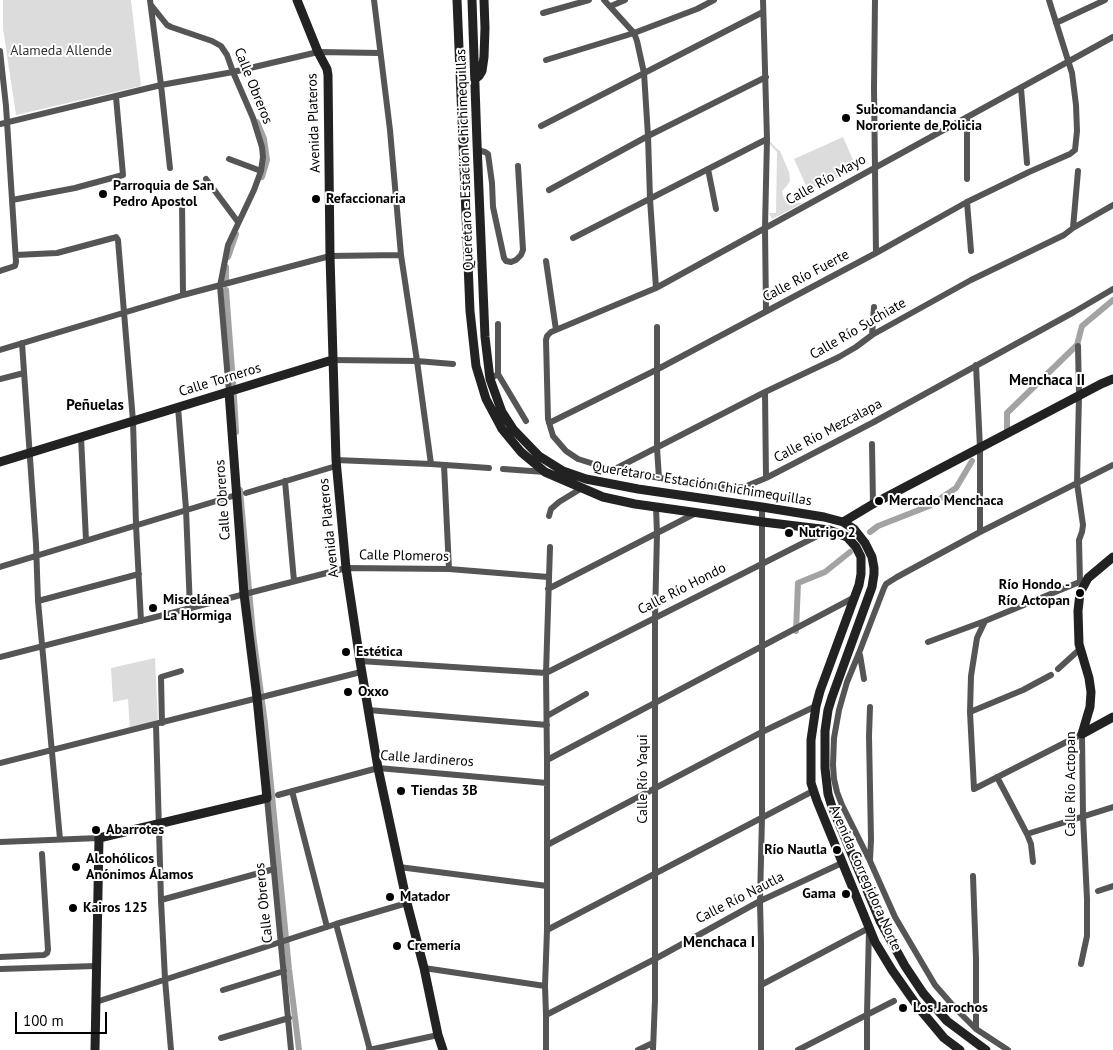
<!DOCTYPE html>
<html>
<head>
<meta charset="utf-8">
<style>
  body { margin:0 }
  #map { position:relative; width:1113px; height:1050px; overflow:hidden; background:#fff; font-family:"PT Sans",sans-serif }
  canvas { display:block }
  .scale { position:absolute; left:15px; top:1012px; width:92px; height:22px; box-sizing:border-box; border:2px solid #000; border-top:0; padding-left:6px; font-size:15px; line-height:18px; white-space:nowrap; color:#000; -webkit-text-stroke:4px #fff; paint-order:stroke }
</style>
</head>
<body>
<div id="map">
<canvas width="1113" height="1050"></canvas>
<div class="scale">100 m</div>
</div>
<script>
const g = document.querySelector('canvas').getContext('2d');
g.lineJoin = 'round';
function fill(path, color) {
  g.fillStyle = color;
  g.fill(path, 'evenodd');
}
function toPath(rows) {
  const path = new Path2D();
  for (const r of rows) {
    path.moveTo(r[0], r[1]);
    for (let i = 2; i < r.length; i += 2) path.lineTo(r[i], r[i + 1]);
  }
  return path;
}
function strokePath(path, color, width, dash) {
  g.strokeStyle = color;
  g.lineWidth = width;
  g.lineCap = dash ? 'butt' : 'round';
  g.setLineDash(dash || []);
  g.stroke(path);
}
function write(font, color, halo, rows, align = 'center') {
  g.font = font + ' "PT Sans",sans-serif';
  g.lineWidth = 4;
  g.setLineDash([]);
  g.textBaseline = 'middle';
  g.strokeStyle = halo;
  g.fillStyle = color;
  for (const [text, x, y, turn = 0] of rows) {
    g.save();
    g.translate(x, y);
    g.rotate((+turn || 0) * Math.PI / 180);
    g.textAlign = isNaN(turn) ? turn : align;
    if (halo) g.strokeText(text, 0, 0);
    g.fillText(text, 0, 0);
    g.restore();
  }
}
fill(toPath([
  [3,0,131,0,141,86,16,115,3,28],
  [843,137,857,169,808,190,794,159],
  [769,140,775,147,780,151,789,172,790,181,786,187,782,191,784,199,790,203,803,203,772,219,769,213,776,213,777,152,769,143],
  [155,658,158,723,130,731,128,699,113,702,111,668]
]), '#dcdcdc');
strokePath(toPath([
  [257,122,264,139,267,160,262,177],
  [228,257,236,234],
  [226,279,226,267],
  [226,290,233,383],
  [234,396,236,432],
  [1007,429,1007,413,1077,345,1082,326,1113,300],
  [240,490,253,634,265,724,289,969,299,1050],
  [870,532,878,526,929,506,956,488,972,461],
  [796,631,798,583,825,572,850,552]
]), '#a3a3a3', 6);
strokePath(toPath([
  [150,0,161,85,170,168],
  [374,0,390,130,401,255,417,361,431,464],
  [604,0,634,33,637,41,644,73,648,136,650,199,656,288],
  [763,0,767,139,765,228,766,311],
  [875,0,874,88,876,253],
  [151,5,167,25,171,27,212,41,221,46,227,55,233,72,253,118,262,147,263,157,261,171,254,190,228,245,220,286,229,392],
  [611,6,625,0],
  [543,13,589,0],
  [1056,23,1105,0],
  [1113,37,656,288,551,332,547,336,546,340,548,419,553,436,566,451,578,459,613,470,696,484,733,488,744,487,766,478,872,423,1074,312,1113,289],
  [0,51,6,106,16,262,15,266,0,271],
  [546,60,634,33,697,9,714,0],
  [1021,88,1027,163],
  [967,117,967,179],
  [0,124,161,85,233,72,318,52,380,53],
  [541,126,763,12],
  [477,150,485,152,488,154,492,183,493,207,504,258,506,261,511,262,516,260,521,255,523,250,518,166],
  [229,159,261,171],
  [708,169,716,209],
  [206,179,238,222],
  [549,190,648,136,766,77],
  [12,200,75,188,123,175,116,97],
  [182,200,183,295],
  [967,202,971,251],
  [1073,228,1078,171],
  [573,238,767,139],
  [16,255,57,253,113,238,116,237,118,240,133,421,136,525,141,621],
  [546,261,556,330],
  [657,327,657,448,659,478],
  [872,335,874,307],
  [22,343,36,544,38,601,60,839],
  [1078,346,1079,395,1077,483,1083,525,1082,532,1079,540,1080,582],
  [0,350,183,295,330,256,401,255],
  [332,360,417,361,453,364],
  [976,365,980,448,980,532],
  [498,374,498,324],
  [0,379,24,373],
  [490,379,498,374,526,421],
  [765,392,766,478],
  [178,407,186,509,190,609],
  [549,423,658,369,876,253,967,202,1029,172,1070,154,1075,150,1077,131,1076,105,1072,73,1049,0],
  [81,437,86,540],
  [872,444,873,504],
  [336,460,431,464,489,468],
  [444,465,449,569],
  [503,469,545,472],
  [613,470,765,392,839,357,856,347,872,335,971,280,1064,235,1073,228,1113,205],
  [285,481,294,581],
  [246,493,336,466],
  [549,516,551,509,559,502,582,488],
  [0,567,236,495],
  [548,589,696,513],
  [38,601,139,574],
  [985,621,977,638,971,676,970,712,974,789,1082,734,1083,816,1087,899,1087,936,1081,964],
  [928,642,985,621,1082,581],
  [860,655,864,679],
  [0,657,346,568,449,569,548,577],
  [360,661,546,673],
  [1058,669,1080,649],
  [546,673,829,530],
  [368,710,547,725],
  [970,712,1023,690,1051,675],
  [547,716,586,694],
  [162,723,161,677,181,671],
  [156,725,161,900,165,979,171,1050],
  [547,760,855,597],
  [0,763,361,672],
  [997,777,1027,834,1031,844,1033,862],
  [292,791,327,927],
  [278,795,378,768,547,783],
  [267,798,291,1050],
  [1027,834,1113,807],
  [0,842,99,838],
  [547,845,762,732,816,706],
  [870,860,871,840,869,736,870,707],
  [399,867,547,886],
  [973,876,976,959,976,1029],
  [1098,891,1113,886],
  [161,900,274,869],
  [336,924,370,1050],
  [547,930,813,791],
  [0,957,44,955,47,953,48,950,42,854],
  [424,968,545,986],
  [0,969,96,966],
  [761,985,869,928,867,1014,867,1050],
  [223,990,284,971],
  [96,1002,336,924,407,903],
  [546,1015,655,959,760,901,842,863],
  [221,1038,289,1018],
  [369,1050,438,1035],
  [546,1050,546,1015,545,986,547,930,547,760,546,673,550,547],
  [638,1050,653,1043],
  [653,1050,655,1000,655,618,657,534,656,507],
  [761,1050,761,943,760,901,762,817,762,507],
  [798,1050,894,1001],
  [1008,1050,976,1029,956,1009,935,985,895,917,870,861,842,805,837,792,834,779,833,765,834,738,839,710,847,682,859,653,884,588,886,584,897,577,980,532,1113,465]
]), '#555', 6);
strokePath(toPath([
  [297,0,318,52,327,69,328,75,330,256,336,460,346,568,360,661,378,768,407,903,424,968,438,1035,443,1050],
  [457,0,470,311,476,366,486,399,502,429,521,452,545,472,603,497,635,504,763,522,829,530,847,537,856,547,861,557,861,574,859,585,820,691,816,706,811,740,811,783,817,801,875,942,892,970,918,1007,944,1038,960,1050],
  [472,0,477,143,485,337,490,379,502,412,513,429,539,456,563,471,586,479,638,489,762,507,824,517,843,522,854,529,865,543,872,557,874,568,874,574,872,587,832,697,828,710,825,731,825,768,828,794,832,807,880,921,905,966,923,993,947,1021,986,1050],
  [475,79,479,76,482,71,484,57,485,28,484,0],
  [0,462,332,360],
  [843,522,873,504,1101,384,1113,379],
  [1082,734,1090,707,1091,692,1089,678,1079,644,1078,611,1080,593,1088,578,1113,557],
  [1082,734,1113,717],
  [95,1050,99,838,267,798,257,698,244,594,229,392]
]), '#222', 9);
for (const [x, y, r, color] of [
  [846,118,5,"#000"],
  [103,194,5,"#000"],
  [316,199,5,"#000"],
  [879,501,5,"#000"],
  [789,533,5,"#000"],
  [1080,593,5,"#000"],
  [153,608,5,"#000"],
  [346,652,5,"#000"],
  [348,692,5,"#000"],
  [401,791,5,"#000"],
  [96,830,5,"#000"],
  [837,850,5,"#000"],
  [76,867,5,"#000"],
  [846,894,5,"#000"],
  [390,897,5,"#000"],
  [73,908,5,"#000"],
  [397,946,5,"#000"],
  [903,1008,5,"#000"]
]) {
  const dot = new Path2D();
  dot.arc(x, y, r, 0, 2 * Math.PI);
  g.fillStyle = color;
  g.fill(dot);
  strokePath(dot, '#fff', 2);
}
write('14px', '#333', '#fff', [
  ["Alameda Allende",61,51]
]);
write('14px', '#000', '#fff', [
  ["Calle Obreros",253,86,68],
  ["Avenida Plateros",314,123,-92],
  ["Querétaro - Estación Chichimequillas",465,160,-92],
  ["Calle Río Mayo",826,180,-29],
  ["Calle Río Fuerte",806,276,-28],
  ["Calle Río Suchiate",858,329,-30],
  ["Calle Torneros",220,380,-17],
  ["Calle Río Mezcalapa",828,431,-28],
  ["Querétaro - Estación Chichimequillas",702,484,9],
  ["Calle Obreros",223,500,-94],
  ["Avenida Plateros",329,528,-96],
  ["Calle Plomeros",404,556,1],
  ["Calle Río Hondo",682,589,-27],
  ["Calle Jardineros",427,759,4],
  ["Calle Río Yaqui",643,779,-90],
  ["Calle Río Actopan",1071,784,-90],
  ["Avenida Corregidora Norte",865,878,66],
  ["Calle Río Nautla",740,898,-27],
  ["Calle Obreros",264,903,-96]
]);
write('bold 14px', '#000', '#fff', [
  ["Subcomandancia",856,110],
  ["Nororiente de Policia",856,126],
  ["Parroquia de San",113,186],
  ["Pedro Apostol",113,202],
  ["Refaccionaria",326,199],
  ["Mercado Menchaca",889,501],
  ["Nutrigo 2",799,533],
  ["Río Hondo -",1070,585,"right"],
  ["Río Actopan",1070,601,"right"],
  ["Miscelánea",163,600],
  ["La Hormiga",163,616],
  ["Estética",356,652],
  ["Oxxo",358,692],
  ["Tiendas 3B",411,791],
  ["Abarrotes",106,830],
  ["Río Nautla",827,850,"right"],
  ["Alcohólicos",86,859],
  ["Anónimos Álamos",86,875],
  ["Gama",836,894,"right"],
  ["Matador",400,897],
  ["Kairos 125",83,908],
  ["Cremería",407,946],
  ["Los Jarochos",913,1008]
], 'left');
write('bold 15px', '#000', '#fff', [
  ["Menchaca II",1047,381],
  ["Peñuelas",95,406],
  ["Menchaca I",719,943]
]);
</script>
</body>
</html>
